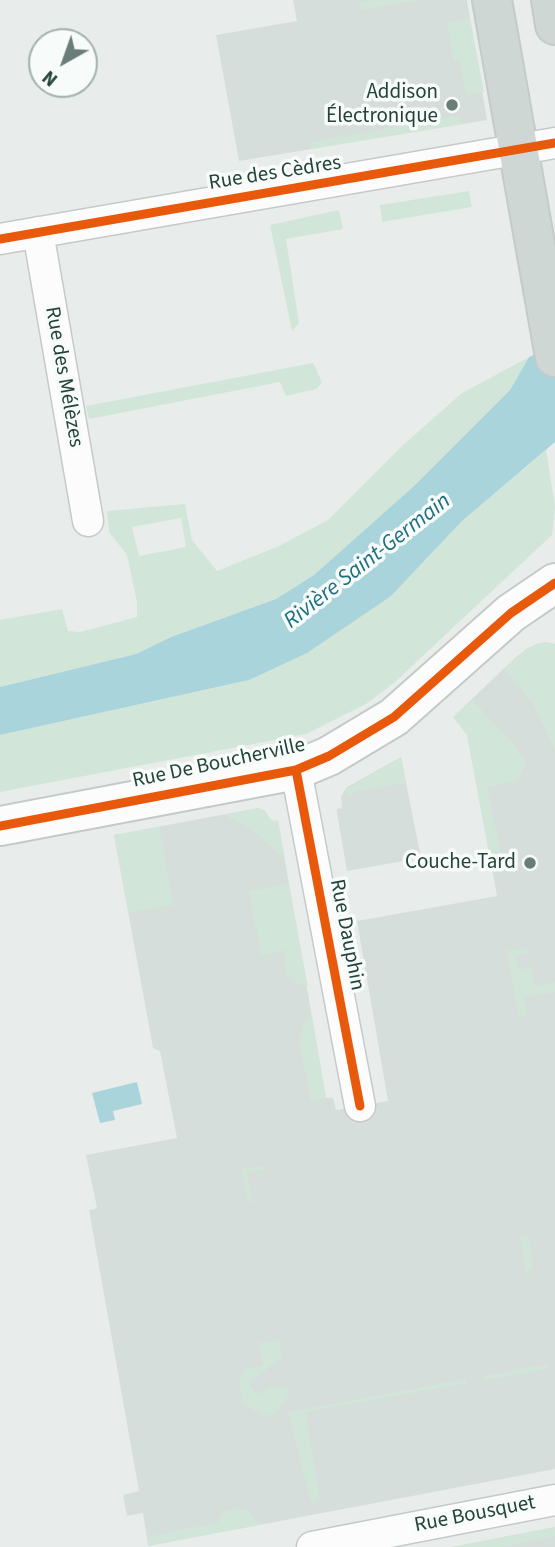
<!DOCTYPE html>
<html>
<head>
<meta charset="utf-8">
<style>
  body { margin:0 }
  #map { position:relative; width:555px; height:1547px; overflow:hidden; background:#e8edeb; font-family:"Source Sans 3",sans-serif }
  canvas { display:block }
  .north { position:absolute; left:28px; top:28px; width:70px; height:70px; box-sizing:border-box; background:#f7fbf9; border:2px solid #a3b1ad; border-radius:50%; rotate:220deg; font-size:19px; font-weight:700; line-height:28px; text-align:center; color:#24423a }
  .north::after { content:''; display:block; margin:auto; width:24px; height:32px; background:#697e78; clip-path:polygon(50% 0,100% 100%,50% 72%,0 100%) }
</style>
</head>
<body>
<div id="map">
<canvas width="555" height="1547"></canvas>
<div class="north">N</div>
</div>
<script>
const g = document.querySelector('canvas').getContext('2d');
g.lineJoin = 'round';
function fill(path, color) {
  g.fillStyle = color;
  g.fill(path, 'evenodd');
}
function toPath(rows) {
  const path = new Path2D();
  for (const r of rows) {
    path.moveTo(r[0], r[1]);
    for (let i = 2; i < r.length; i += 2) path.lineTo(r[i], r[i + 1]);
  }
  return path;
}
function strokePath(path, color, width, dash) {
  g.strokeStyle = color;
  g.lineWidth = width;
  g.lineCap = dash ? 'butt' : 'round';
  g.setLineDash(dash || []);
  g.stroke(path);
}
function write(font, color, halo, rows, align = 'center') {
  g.font = font + ' "Source Sans 3",sans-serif';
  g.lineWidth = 7;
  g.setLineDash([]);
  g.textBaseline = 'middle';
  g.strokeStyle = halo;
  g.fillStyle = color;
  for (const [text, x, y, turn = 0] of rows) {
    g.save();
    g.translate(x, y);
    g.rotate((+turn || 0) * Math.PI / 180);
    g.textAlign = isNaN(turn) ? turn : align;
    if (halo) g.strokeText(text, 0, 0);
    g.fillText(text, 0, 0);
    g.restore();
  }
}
fill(toPath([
  [293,0,467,0,487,120,239,161,216,35,297,21],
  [546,642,555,644,555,1469,148,1546,143,1513,127,1516,123,1495,139,1491,89,1210,97,1208,86,1155,177,1138,160,1051,153,1048,114,835,258,808,265,811,272,821,278,820,326,1098,333,1098,336,1110,388,1101,357,921,497,896,467,735,453,717,517,656,536,644],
  [401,757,421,858,347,871,337,813,337,809,342,808,341,796,347,787],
  [555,1527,555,1547,452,1547]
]), '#d6dedb');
fill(toPath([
  [373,0,420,0,361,10,360,2],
  [470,19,484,92,466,95,460,61,454,61,447,23],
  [460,116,463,124,311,149,311,142],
  [469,191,472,207,382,222,380,205],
  [339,210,343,229,286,239,299,323,292,331,270,225],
  [529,357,510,390,414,486,314,575,276,599,171,637,136,654,0,687,0,620,62,609,68,631,80,632,137,617,137,602,127,555,109,532,107,511,185,504,192,540,217,571,279,546,328,520,403,445,462,393],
  [181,518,186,547,139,556,132,527],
  [313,363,322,382,317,389,286,396,280,382,89,419,86,406],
  [546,450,555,506,552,535,395,682,366,704,306,734,0,792,0,735,249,680,391,596,462,521],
  [546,642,555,644,555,750,533,703,504,669,527,648],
  [472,700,511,741,526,762,518,780,487,788,500,850,489,853,467,735,453,717],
  [401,757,406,783,356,791,350,796,344,791],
  [258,808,265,811,272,821,278,820,284,854,280,855,252,829,225,815],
  [159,827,173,905,129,912,114,835],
  [289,884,308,987,295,982,286,973,285,950,261,955,249,891],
  [528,948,529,953,515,955,518,970,532,967,534,986,555,983,555,992,524,997,527,1015,519,1017,507,951],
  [312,1016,326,1098,311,1101,299,1040,306,1020],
  [266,1166,267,1169,247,1172,252,1201,248,1202,242,1169],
  [528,1235,533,1269,526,1271,520,1236],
  [279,1340,282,1357,250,1382,250,1387,258,1395,268,1388,287,1387,289,1395,276,1413,266,1416,243,1404,239,1380,245,1369,263,1366,259,1343],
  [548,1364,549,1368,525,1373,485,1380,484,1376],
  [466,1379,467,1383,305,1412,320,1499,314,1503,311,1501,288,1412],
  [240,1508,249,1511,259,1525,148,1546,147,1537,217,1523,223,1512],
  [555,1527,555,1536,500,1547,452,1547]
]), '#d1e6d8');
fill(toPath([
  [555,346,555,442,462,521,391,596,307,653,249,680,0,735,0,687,136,654,171,637,276,599,314,575,414,486,510,390,529,357],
  [137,1082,142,1104,113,1111,115,1120,100,1123,92,1093]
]), '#a9d4db');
const street = toPath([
  [38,232,88,521],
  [0,239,555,143],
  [296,770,360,1106],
  [312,1547,555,1500]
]);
const secondary = toPath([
  [0,826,296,770,329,756,394,717,511,613,555,583]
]);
const primary = toPath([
  [492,0,555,357],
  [551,0,555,25]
]);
strokePath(street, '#c5cac8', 33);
strokePath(secondary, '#c3cbc8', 42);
strokePath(primary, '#c3ccc9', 42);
strokePath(street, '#fcfcfc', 30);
strokePath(secondary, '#fcfcfc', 38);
strokePath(primary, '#cfd7d5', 38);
strokePath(toPath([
  [0,239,555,143],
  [296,770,360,1106],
  [0,826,296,770,329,756,394,717,511,613,555,583]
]), '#e8590c', 9);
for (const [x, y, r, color] of [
  [452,105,7,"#697e78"],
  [530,863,7,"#697e78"]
]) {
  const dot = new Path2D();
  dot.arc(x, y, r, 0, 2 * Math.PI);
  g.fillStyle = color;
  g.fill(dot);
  strokePath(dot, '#f7fbf9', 2.5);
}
write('21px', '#24423a', '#f7fbf9', [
  ["Addison",438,93],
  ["Électronique",438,117],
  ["Couche-Tard",516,863]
], 'right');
write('21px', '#24423a', '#f7fbf9', [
  ["Rue des Cèdres",275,174,-9],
  ["Rue des Mélèzes",63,377,80],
  ["Rue De Boucherville",219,764,-12],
  ["Rue Dauphin",346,935,79],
  ["Rue Bousquet",475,1515,-11]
]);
write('italic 23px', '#1c6f80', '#f7fbf9', [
  ["Rivière Saint-Germain",368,562,-38]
]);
</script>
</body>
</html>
